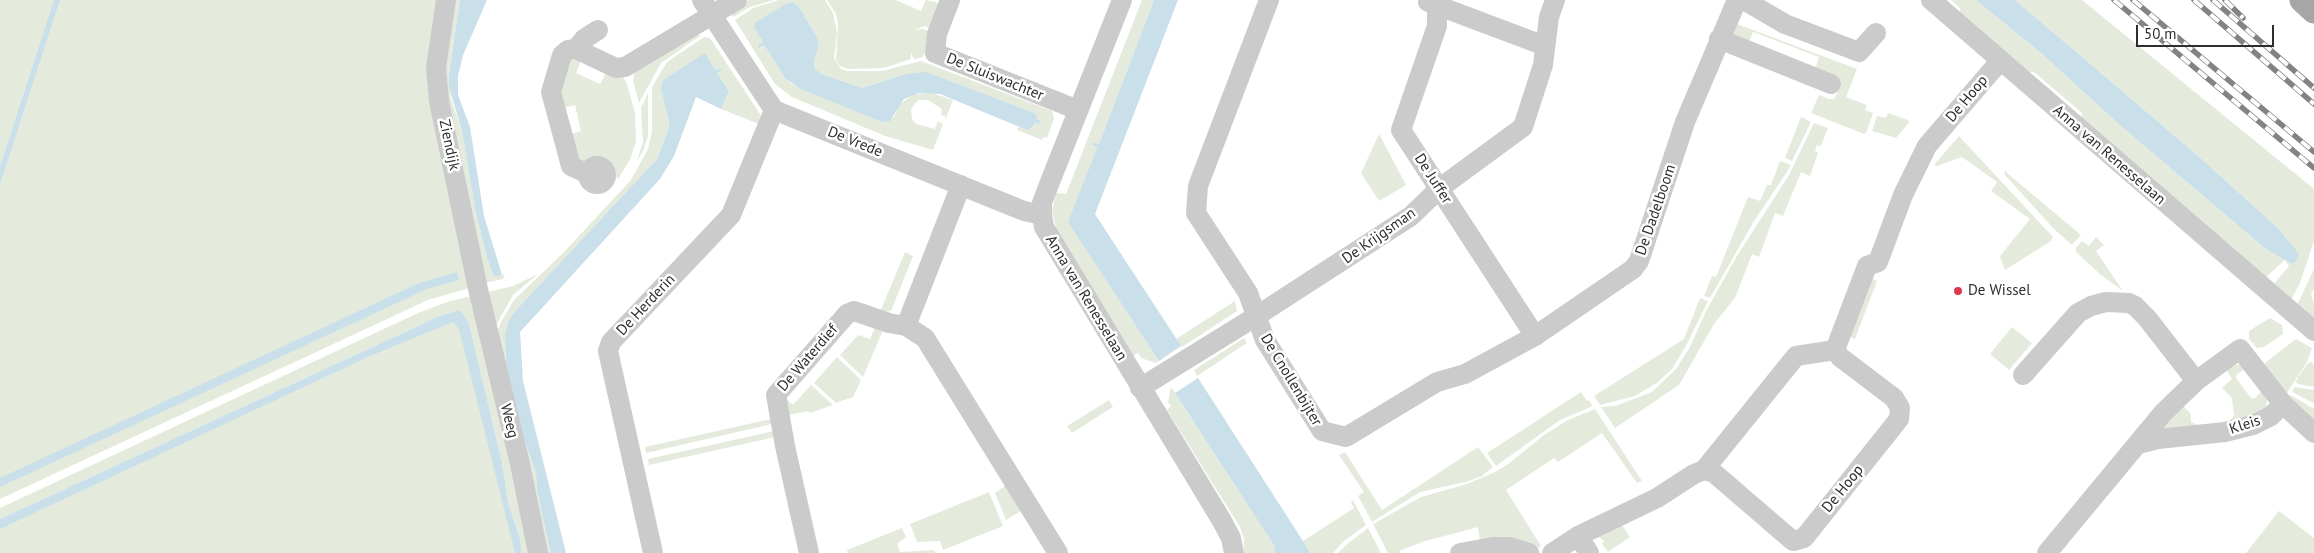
<!DOCTYPE html>
<html>
<head>
<meta charset="utf-8">
<style>
  body { margin:0 }
  #map { position:relative; width:2314px; height:553px; overflow:hidden; background:#fff; font-family:"PT Sans",sans-serif }
  canvas { display:block }
  .scale { position:absolute; left:2136px; top:25px; width:138px; height:22px; box-sizing:border-box; border:2px solid #2e2e2e; border-top:0; padding-left:6px; font-size:15px; line-height:18px; white-space:nowrap; color:#2e2e2e; -webkit-text-stroke:4px #fff; paint-order:stroke }
</style>
</head>
<body>
<div id="map">
<canvas width="2314" height="553"></canvas>
<div class="scale">50 m</div>
</div>
<script>
const g = document.querySelector('canvas').getContext('2d');
g.lineJoin = 'round';
function fill(path, color) {
  g.fillStyle = color;
  g.fill(path, 'evenodd');
}
function toPath(rows) {
  const path = new Path2D();
  for (const r of rows) {
    if (r.length === 3) {
      path.moveTo(r[0] + r[2], r[1]);
      path.arc(r[0], r[1], r[2], 0, 2 * Math.PI);
      continue;
    }
    path.moveTo(r[0], r[1]);
    for (let i = 2; i < r.length; i += 2) path.lineTo(r[i], r[i + 1]);
  }
  return path;
}
function strokePath(path, color, width, dash) {
  g.strokeStyle = color;
  g.lineWidth = width;
  g.lineCap = dash ? 'butt' : 'round';
  g.setLineDash(dash || []);
  g.stroke(path);
}
function write(font, color, halo, rows, align = 'center') {
  g.font = font + ' "PT Sans",sans-serif';
  g.lineWidth = 5;
  g.setLineDash([]);
  g.textBaseline = 'middle';
  g.strokeStyle = halo;
  g.fillStyle = color;
  for (const [text, x, y, turn = 0] of rows) {
    g.save();
    g.translate(x, y);
    g.rotate((+turn || 0) * Math.PI / 180);
    g.textAlign = isNaN(turn) ? turn : align;
    if (halo) g.strokeText(text, 0, 0);
    g.fillText(text, 0, 0);
    g.restore();
  }
}
fill(toPath([
  [0,0,440,0,432,63,473,287,428,300,0,499],
  [449,0,460,0,449,74,451,99,462,131,475,209,487,258,494,277,505,274,503,279,481,284,440,82],
  [749,0,774,0,750,7,733,17,730,12],
  [779,0,825,0,833,13,837,32,834,58,841,69,848,71,882,71,921,61,1052,111,1054,119,1047,138,1044,137,1042,140,1017,130,1018,127,1027,130,906,74,862,88,822,74,815,69,814,61,819,46,817,37,799,7,754,28,763,42,760,48,764,45,786,79,792,84,882,122,894,117,900,104,914,94,932,93,953,100,945,120,945,116,941,115,942,109,928,100,918,100,911,109,912,119,916,124,935,129,938,121,943,124,933,150,885,136,792,97,775,84,735,20,753,8],
  [827,0,896,0,921,11,926,0,936,2,939,6,933,30,925,26,915,30,923,29,932,32,923,57,914,59,911,53,911,59,884,68,848,69,840,66,836,60,838,24,836,14],
  [1142,0,1154,0,1099,144,1093,142,1092,146,1097,148,1069,222,1159,361,1156,363,1141,358,1138,353,1133,356,1058,235,1052,212,1056,193,1066,194],
  [1951,0,1976,0,2041,53,2122,127,2266,249,2290,263,2292,245,2280,230,2196,154,2015,0,2082,0,2314,189,2314,241,2300,283,2291,300,2273,285,2289,266,2285,260,2265,278,2082,119,2082,113,2034,72,2025,72,1960,15,1960,8],
  [1737,24,1857,69,1846,97,1867,105,1865,110,1873,113,1866,133,1864,134,1811,113,1819,95,1829,99,1834,99,1841,86,1841,81,1837,76,1819,69,1815,70,1819,57,1753,32,1748,44,1733,35],
  [697,31,700,36,661,63,639,103,633,81,635,70],
  [704,37,710,38,760,114,759,124,721,109,729,91,717,73,721,70,720,68,661,90,669,121,668,130,657,159,518,308,508,321,505,336,506,364,523,436,536,473,537,490,548,533,551,553,542,553,494,341,501,322,514,300,564,252,631,180,648,149,652,131,652,87,667,62],
  [576,59,581,61,576,73,600,84,606,73,622,75,627,84,635,113,636,141,630,160,618,179,613,174,610,165,603,159,595,157,581,162,568,135,581,131,575,105,563,108,558,91,570,61],
  [648,93,648,137,643,151,637,161,643,142,641,108],
  [1888,113,1910,121,1896,138,1872,131,1877,116,1886,118],
  [1801,117,1811,122,1792,161,1785,158],
  [1814,123,1828,128,1821,146,1817,145,1815,151,1818,153,1810,176,1801,172,1783,216,1775,213,1759,257,1752,254,1735,298,1714,324,1679,385,1615,428,1601,407,1615,406,1652,392,1676,369,1690,347,1706,311,1737,256,1789,175],
  [1379,134,1406,185,1379,201,1361,173],
  [1959,136,2053,237,2051,241,2005,270,2000,256,2030,219,1991,191,1997,182,1962,157,1937,166,1934,165],
  [1780,161,1791,165,1787,172,1754,221,1710,298,1704,296,1712,276,1716,277,1748,197,1760,201,1767,185,1771,185],
  [2006,170,2007,173,2081,235,2072,245,2054,229,2004,174],
  [2096,237,2104,245,2096,251,2123,291,2101,275,2076,252,2076,248,2082,241,2089,246],
  [905,252,913,256,891,311,880,312],
  [2314,269,2314,288,2311,294,2314,304,2314,319,2297,305],
  [538,274,513,295,494,329,488,292,513,286],
  [1868,277,1877,281,1855,339,1846,335],
  [472,296,534,553,522,553,520,539,508,502,502,463,469,323,460,310,442,315,0,519,0,508,418,313,450,301],
  [1700,298,1708,301,1687,344,1672,369,1658,382,1635,396,1600,405,1594,396,1684,339],
  [1235,301,1237,311,1182,347,1176,339],
  [458,315,517,553,0,553,0,525],
  [2270,318,2282,325,2283,334,2264,347,2257,348,2249,339,2249,331],
  [876,325,884,328,863,377,840,355,858,335,870,339],
  [2012,327,2032,343,2009,370,1990,354],
  [1244,338,1247,343,1197,376,1194,370],
  [2296,339,2312,348,2307,362,2285,396,2265,366,2265,363],
  [837,357,861,380,853,397,836,403,814,383],
  [2312,362,2314,365,2314,387,2298,384,2296,382,2298,377,2308,363],
  [2235,364,2242,366,2243,370,2236,375,2236,378,2251,398,2254,399,2262,391,2267,400,2266,408,2262,414,2229,421,2234,416,2232,398,2222,388,2232,379,2226,369],
  [811,385,833,405,810,413,808,411,784,416,783,396,793,405],
  [1171,387,1275,547,1275,553,1244,553,1244,539,1240,527,1167,410,1171,406,1168,402],
  [2294,387,2314,390,2314,403,2292,392],
  [1581,392,1587,401,1589,400,1592,405,1591,407,1560,420,1496,466,1487,453],
  [2291,395,2314,409,2314,426,2288,399],
  [1109,400,1113,407,1072,433,1067,426],
  [2182,405,2191,414,2191,422,2196,424,2192,430,2159,430],
  [1595,409,1642,481,1637,483,1602,433,1558,462,1554,458,1506,490,1541,546,1538,548,1522,542,1480,541,1478,527,1422,542,1399,551,1400,553,1388,553,1373,524,1421,497,1467,484,1495,472,1507,465,1544,435,1568,420],
  [771,419,772,424,646,453,645,447],
  [774,431,775,437,649,465,648,459],
  [1478,447,1493,467,1482,476,1466,482,1420,492,1372,522,1358,496,1364,492,1339,455,1345,452,1382,510],
  [1008,484,1024,509,1006,520,995,493],
  [989,492,1003,526,943,550,940,541,917,542,910,524],
  [1353,500,1366,525,1344,541,1333,553,1310,553,1303,541,1354,508,1351,502],
  [2279,511,2314,538,2314,553,2246,553],
  [1618,519,1630,537,1608,552,1602,544,1604,541,1596,534],
  [902,528,906,537,897,544,900,552,934,550,936,553,848,553,847,550],
  [1368,528,1381,553,1338,553,1346,545]
]), '#e5ebdc');
fill(toPath([
  [54,0,60,0,0,184,0,167],
  [460,0,487,0,463,55,458,76,458,95,470,127,484,216,502,275,494,277,487,258,475,209,462,131,449,87,449,74],
  [1154,0,1178,0,1095,214,1181,346,1159,361,1068,222,1097,148,1092,145,1093,142,1099,144],
  [1976,0,2015,0,2196,154,2280,230,2299,254,2298,258,2294,263,2290,263,2266,249,2122,127,2041,53],
  [792,2,799,7,817,37,819,46,814,61,815,69,822,74,862,88,906,74,926,72,1034,113,1037,116,1036,119,1041,121,1039,124,1035,122,1033,126,1027,130,940,94,919,93,904,99,890,121,882,122,801,89,786,79,764,45,759,48,758,45,763,42,754,28,755,23,784,5],
  [705,53,715,70,720,68,722,70,717,73,729,91,721,109,696,97,674,156,660,179,520,332,523,381,566,553,551,553,537,490,536,473,523,436,506,364,505,336,508,321,518,308,657,159,668,130,669,121,661,90,663,80],
  [457,272,459,280,427,289,0,487,0,478,419,283],
  [460,310,469,323,502,463,508,502,520,539,522,553,515,553,459,329,453,322,370,356,0,529,0,519,442,315],
  [1198,378,1303,541,1310,553,1275,553,1275,547,1175,393]
]), '#c9dfea');
strokePath(toPath([
  [446,0,436,68,439,101,478,289,520,464,538,553],
  [702,0,774,110,1024,211,1042,215],
  [950,0,937,34,935,53,1078,110],
  [1122,0,1048,187,1042,203,1042,215,1044,227,1222,521,1231,538,1234,553],
  [1269,0,1198,186,1196,213,1248,293,1265,340,1322,431,1346,437,1437,382,1465,374,1535,336,1633,269,1639,261,1685,122,1737,0],
  [1437,0,1437,26,1401,130,1535,336],
  [1744,0,1785,24,1859,52,1876,33],
  [1931,0,2314,331],
  [1428,2,1545,46],
  [1719,39,1831,84],
  [576,49,584,39,598,30],
  [597,175,9],
  [588,174,571,166,551,92,562,55,568,50,576,49,616,68,625,67,737,0],
  [906,326,961,185],
  [1835,350,1867,266,1878,262,1903,195,1927,146,2000,61],
  [2023,375,2078,313,2091,306,2106,302,2129,303,2135,306,2147,318,2196,381],
  [1140,388,1255,317,1411,216,1440,188,1523,127,1543,65,1549,17,1555,0],
  [2283,404,2314,433],
  [1704,470,1714,473,1793,541,1804,538,1899,419,1900,408,1894,398,1840,357,1835,350],
  [653,553,608,351,611,342,731,215,774,110],
  [809,553,785,446,776,395,847,314,854,311,889,323,906,326,925,338,1058,553],
  [1460,553,1493,547,1510,547,1529,553],
  [1552,553,1578,536],
  [1589,553,1578,536,1657,498,1694,474,1704,470,1796,356,1835,350],
  [2047,553,2163,413,2196,381,2240,349,2283,404,2271,416,2253,425,2225,432,2158,439,2138,444]
]), '#cbcbcb', 20);
strokePath(toPath([
  [2302,0,2314,11]
]), '#a6a6a6', 25);
const rail = toPath([
  [2114,0,2314,168],
  [2133,0,2314,152],
  [2194,0,2314,104],
  [2213,0,2314,88],
  [2225,0,2243,18]
]);
strokePath(rail, '#838383', 5.5);
strokePath(rail, '#fff', 4, [11]);
for (const [x, y, r, color] of [
  [1958,291,5,"#dd384d"]
]) {
  const dot = new Path2D();
  dot.arc(x, y, r, 0, 2 * Math.PI);
  g.fillStyle = color;
  g.fill(dot);
  strokePath(dot, '#fff', 2);
}
write('15px', '#2e2e2e', '#fff', [
  ["De Sluiswachter",995,77,22],
  ["De Hoop",1967,99,-50],
  ["De Vrede",855,142,22],
  ["Ziendijk",449,145,78],
  ["Anna van Renesselaan",2109,155,41],
  ["De Juffer",1433,179,57],
  ["De Dadelboom",1656,210,-71],
  ["De Krijgsman",1379,236,-35],
  ["Anna van Renesselaan",1086,298,59],
  ["De Herderin",646,305,-47],
  ["De Waterdief",808,358,-49],
  ["De Cnollenbijter",1291,380,59],
  ["Weeg",509,421,76],
  ["Kleis",2245,425,-18],
  ["De Hoop",1843,489,-51]
]);
write('15px', '#2e2e2e', '#fff', [
  ["De Wissel",1968,291]
], 'left');
</script>
</body>
</html>
